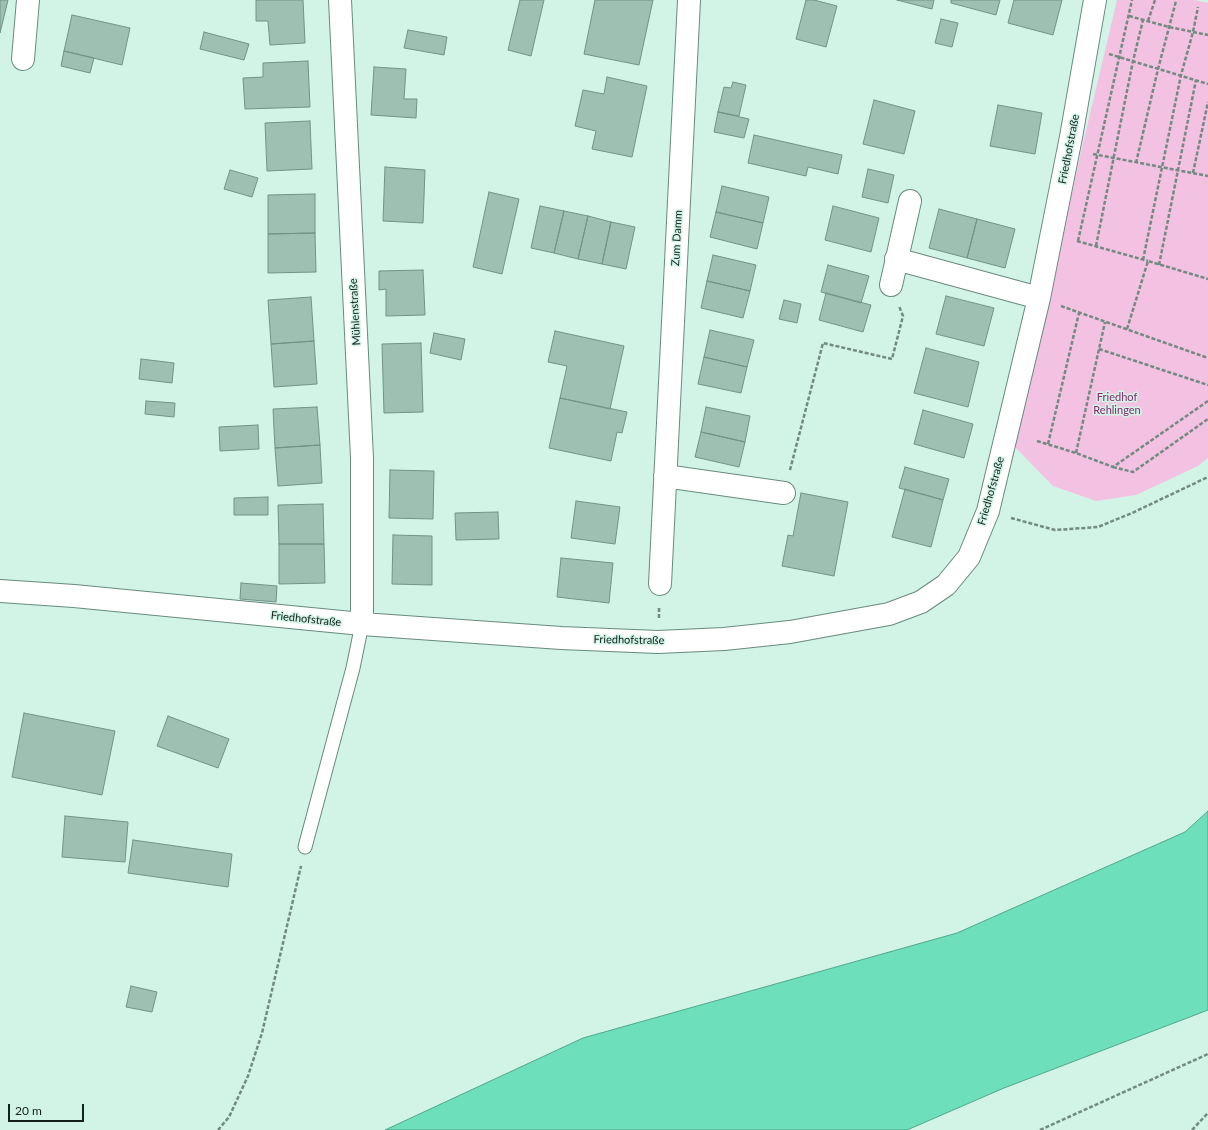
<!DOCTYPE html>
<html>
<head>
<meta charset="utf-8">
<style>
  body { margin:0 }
  #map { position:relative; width:1208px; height:1130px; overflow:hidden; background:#d1f4e6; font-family:Lato,sans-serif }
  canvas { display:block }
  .scale { position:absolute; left:8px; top:1104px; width:76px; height:18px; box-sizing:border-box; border:2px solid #13201c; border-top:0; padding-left:5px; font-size:12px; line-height:14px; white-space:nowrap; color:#13201c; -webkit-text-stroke:3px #d1f4e6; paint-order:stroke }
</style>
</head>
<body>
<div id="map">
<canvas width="1208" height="1130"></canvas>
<div class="scale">20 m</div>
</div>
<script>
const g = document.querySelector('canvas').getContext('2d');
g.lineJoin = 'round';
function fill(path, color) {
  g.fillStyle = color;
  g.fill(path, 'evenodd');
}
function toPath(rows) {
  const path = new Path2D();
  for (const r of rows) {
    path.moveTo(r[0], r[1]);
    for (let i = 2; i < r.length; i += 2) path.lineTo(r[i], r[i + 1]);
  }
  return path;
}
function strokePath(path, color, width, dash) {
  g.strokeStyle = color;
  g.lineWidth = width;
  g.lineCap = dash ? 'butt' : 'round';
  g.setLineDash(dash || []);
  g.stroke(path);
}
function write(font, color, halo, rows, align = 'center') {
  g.font = font + ' Lato,sans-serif';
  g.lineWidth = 3;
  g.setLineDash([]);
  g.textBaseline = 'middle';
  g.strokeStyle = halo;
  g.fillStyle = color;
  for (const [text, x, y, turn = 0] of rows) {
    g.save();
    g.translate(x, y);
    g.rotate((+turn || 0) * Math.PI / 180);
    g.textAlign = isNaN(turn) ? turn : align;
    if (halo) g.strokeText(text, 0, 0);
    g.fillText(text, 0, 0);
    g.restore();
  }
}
fill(toPath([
  [1117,0,1194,0,1208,3,1208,458,1198,466,1136,495,1096,501,1053,486,1014,446,1048,301,1081,152]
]), '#f3c1e1');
const water = toPath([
  [1208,811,1208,1010,1004,1088,907,1130,385,1130,583,1038,957,933,1185,832,1208,811]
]);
fill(water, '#6ddfbb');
strokePath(water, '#52a68b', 1);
const building = toPath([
  [0,0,8,0,0,33,0,0],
  [256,0,303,0,305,43,270,45,268,21,256,21,256,0],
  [520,0,544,0,531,56,508,50,520,0],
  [595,0,653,0,639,65,584,54,595,0],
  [806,0,814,0,837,6,826,47,796,39,806,0],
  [897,0,934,0,932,9,897,0],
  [951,0,1000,0,996,15,951,3,951,0],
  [1014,0,1062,0,1053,35,1008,23,1014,0],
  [72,15,130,28,122,65,64,51,72,15],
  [941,19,958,23,952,47,935,43,941,19],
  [408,30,447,37,444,55,404,48,408,30],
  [204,32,249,44,244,60,200,49,204,32],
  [64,51,94,58,90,73,61,66,64,51],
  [308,61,310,107,245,109,243,78,263,77,263,63,308,61],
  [374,67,406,69,404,99,417,99,416,118,371,115,374,67],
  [607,77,647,86,632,157,592,149,596,131,575,126,583,90,604,94,607,77],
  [733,82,746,85,739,116,718,112,724,87,731,88,733,82],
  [874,100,915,111,904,154,863,144,874,100],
  [998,105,1042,113,1035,154,990,146,998,105],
  [718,112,749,119,744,138,714,132,718,112],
  [310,121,312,169,267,171,265,123,310,121],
  [754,135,842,155,838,174,808,167,806,176,748,163,754,135],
  [385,167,425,170,423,223,383,221,385,167],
  [868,169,894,175,888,203,862,197,868,169],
  [230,170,258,178,252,197,224,189,230,170],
  [722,186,769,197,763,223,716,212,722,186],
  [489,192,519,199,502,274,473,267,489,192],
  [315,194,315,233,268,234,268,195,315,194],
  [540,206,564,211,554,253,531,248,540,206],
  [833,206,879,218,871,252,825,240,833,206],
  [939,209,977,219,967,258,929,248,939,209],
  [564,211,588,216,578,259,554,253,564,211],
  [716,212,763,223,757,249,710,237,716,212],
  [588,216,611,222,602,264,578,259,588,216],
  [977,219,1015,229,1005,268,967,258,977,219],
  [611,222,635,227,626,269,602,264,611,222],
  [315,233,316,272,268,273,268,234,315,233],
  [713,255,756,265,750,291,707,281,713,255],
  [828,265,869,276,861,303,821,292,828,265],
  [423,270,425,315,386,316,386,289,379,290,379,271,423,270],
  [707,281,750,291,743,318,701,308,707,281],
  [826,293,871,305,863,332,819,320,826,293],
  [946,296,994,308,984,346,936,334,946,296],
  [311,297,314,341,271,344,268,300,311,297],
  [784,300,801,304,797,323,779,319,784,300],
  [710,330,754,340,747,367,704,357,710,330],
  [555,331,624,346,610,409,560,398,567,366,548,362,555,331],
  [434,333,465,339,461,360,430,353,434,333],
  [314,341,317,384,274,387,271,344,314,341],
  [421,343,423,412,384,413,382,344,421,343],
  [926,348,979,362,968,407,914,393,926,348],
  [704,357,747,367,741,393,698,384,704,357],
  [141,359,174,363,172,383,139,379,141,359],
  [560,398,627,412,622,433,617,432,611,461,549,448,560,398],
  [146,401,175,403,174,417,145,414,146,401],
  [317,407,320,445,275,448,273,409,317,407],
  [706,407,750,416,745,442,701,432,706,407],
  [923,410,973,424,964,458,914,444,923,410],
  [258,425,259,449,220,451,219,427,258,425],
  [701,432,745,442,739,467,695,457,701,432],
  [320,445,322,483,278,486,275,448,320,445],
  [905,467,949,479,943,500,899,488,905,467],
  [390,470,434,471,433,519,389,518,390,470],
  [905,489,943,500,931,547,892,537,905,489],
  [801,493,848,502,834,576,782,566,788,535,793,536,801,493],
  [268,497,268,515,234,515,234,498,268,497],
  [576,501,620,507,615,544,571,538,576,501],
  [323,504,324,544,279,544,278,505,323,504],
  [498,512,499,539,456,540,455,513,498,512],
  [393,535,432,536,432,585,392,584,393,535],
  [279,544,324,544,325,583,279,584,279,544],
  [561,558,613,563,609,603,557,597,561,558],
  [241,583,277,586,276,602,240,599,241,583],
  [24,713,115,731,102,795,12,777,24,713],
  [168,716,229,739,218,768,157,746,168,716],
  [65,816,128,822,125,862,62,857,65,816],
  [133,840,232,854,228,887,128,873,133,840],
  [131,986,157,992,152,1012,126,1007,131,986]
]);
fill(building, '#9ec0b3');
strokePath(building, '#729286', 1);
const lane = toPath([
  [305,847,353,668,362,624]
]);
const street = toPath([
  [340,0,362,458,362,624],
  [23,59,28,0],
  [896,259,1039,298],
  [891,285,910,201],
  [665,476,784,493],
  [660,584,689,0],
  [0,591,74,596,362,624,561,638,658,642,724,639,790,632,889,614,921,602,946,585,969,557,988,511,1039,298,1071,137,1095,0]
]);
strokePath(lane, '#698a7e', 15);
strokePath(street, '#698a7e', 24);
strokePath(toPath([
  [1129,16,1169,27,1208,35],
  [1148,21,1155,0],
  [1109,54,1208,84],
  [1093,154,1208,176],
  [1136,163,1158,69,1176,1],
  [1193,173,1208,102],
  [1077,241,1148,261],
  [1078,241,1132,0],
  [1096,246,1133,61,1143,20],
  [1143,260,1181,75,1193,32,1198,7],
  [1159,265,1196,80],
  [1061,306,1208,358],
  [1127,329,1148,261,1208,279],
  [1099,349,1208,385],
  [1037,441,1076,453,1113,467,1208,401],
  [1048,444,1079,313],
  [1076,453,1105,322],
  [1113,467,1133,472,1208,419],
  [790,470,823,343,892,359,903,316,899,306],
  [1011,518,1055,530,1098,527,1132,513,1208,477],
  [659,618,659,607],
  [218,1130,229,1117,248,1076,262,1033,301,866],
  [1040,1130,1208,1054],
  [1192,1130,1208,1113]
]), '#728a81', 2.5, [4, 2]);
strokePath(lane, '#fff', 13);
strokePath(street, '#fff', 22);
write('11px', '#13201c', '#d1f4e6', [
  ["Friedhofstraße",1069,149,-79],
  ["Zum Damm",677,238,-87],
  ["Mühlenstraße",355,312,-93],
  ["Friedhofstraße",991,491,-74],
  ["Friedhofstraße",306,619,6],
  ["Friedhofstraße",629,640,1]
]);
write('11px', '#862a6e', '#d1f4e6', [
  ["Friedhof",1117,397],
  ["Rehlingen",1117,410]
]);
</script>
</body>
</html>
